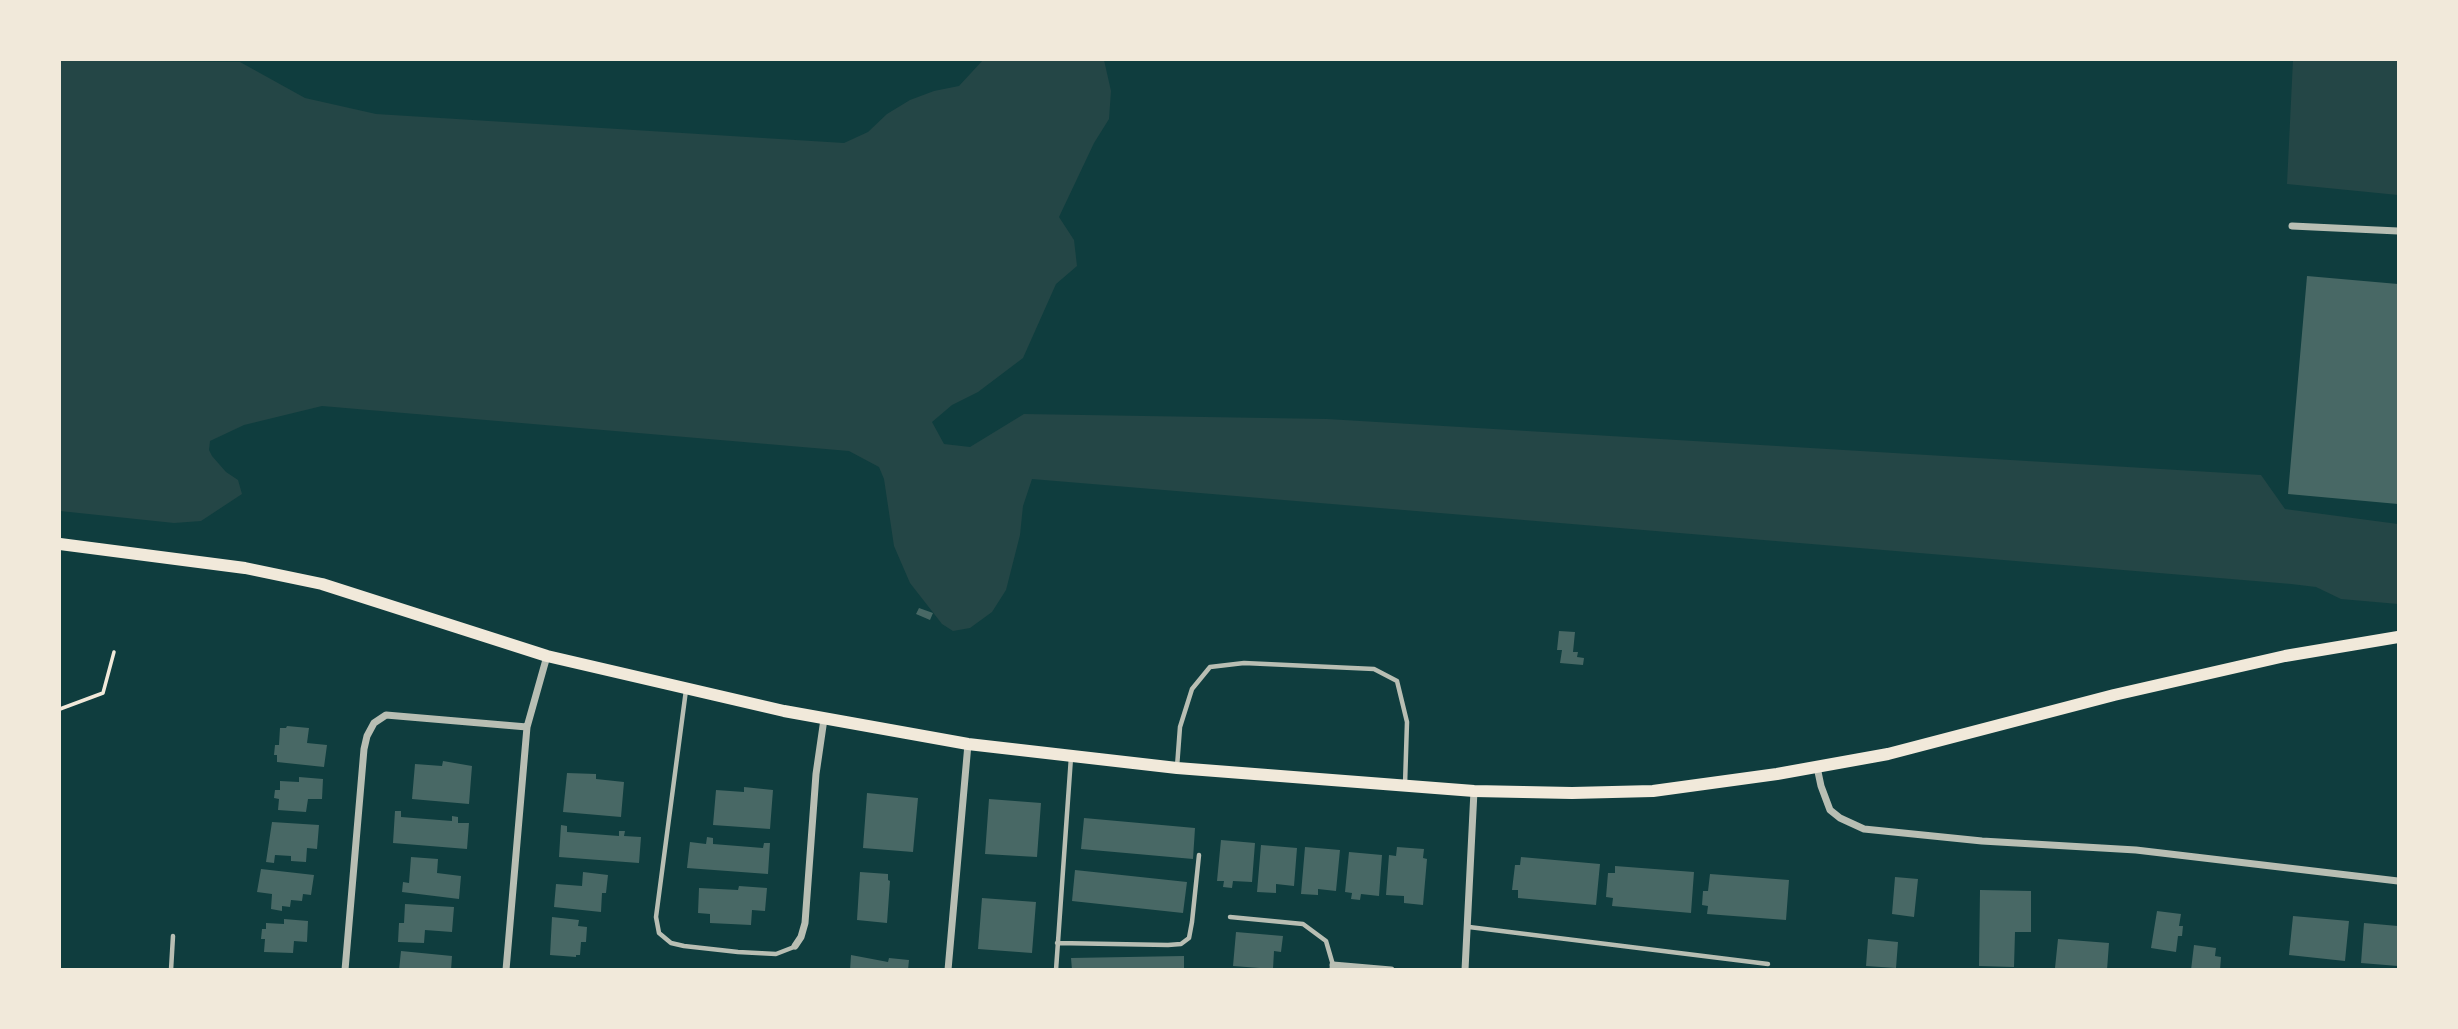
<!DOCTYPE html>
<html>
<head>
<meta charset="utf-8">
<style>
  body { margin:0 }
  #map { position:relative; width:2458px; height:1029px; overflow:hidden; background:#0f3d3e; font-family:"Sofia Sans Condensed",sans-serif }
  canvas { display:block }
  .frame { position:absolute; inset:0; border:61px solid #f1e9da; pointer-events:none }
</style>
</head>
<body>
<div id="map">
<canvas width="2458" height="1029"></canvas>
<div class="frame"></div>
</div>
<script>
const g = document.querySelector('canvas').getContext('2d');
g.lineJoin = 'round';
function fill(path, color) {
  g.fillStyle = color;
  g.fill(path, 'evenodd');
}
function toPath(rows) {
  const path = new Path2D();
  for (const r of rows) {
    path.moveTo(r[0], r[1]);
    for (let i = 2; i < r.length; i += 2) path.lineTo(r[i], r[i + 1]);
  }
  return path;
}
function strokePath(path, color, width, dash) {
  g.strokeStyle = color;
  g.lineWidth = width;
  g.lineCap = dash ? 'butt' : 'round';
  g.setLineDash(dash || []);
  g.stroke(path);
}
fill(toPath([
  [60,60,240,62,305,98,376,114,844,143,868,132,887,114,910,100,934,91,959,86,983,60,1104,60,1111,91,1109,119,1094,143,1059,217,1074,240,1077,266,1056,284,1023,358,978,392,952,405,932,422,944,444,970,447,1024,414,1327,419,2261,475,2285,509,2398,524,2398,604,2341,599,2316,587,2291,584,1032,479,1023,506,1020,535,1006,590,992,612,970,628,953,631,942,624,910,583,894,546,884,479,879,467,849,451,322,406,244,425,210,441,209,450,212,456,226,472,238,480,242,494,201,521,174,523,60,511],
  [2293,60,2398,60,2398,195,2287,184]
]), '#244646');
fill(toPath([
  [2307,276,2398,284,2398,504,2288,494],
  [919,608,933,613,930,620,916,614],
  [1559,631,1575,632,1573,652,1578,652,1577,657,1584,658,1583,665,1560,663,1562,650,1557,650],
  [287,726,309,728,307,743,327,745,324,767,277,762,277,755,274,755,275,745,279,745,280,728,286,728],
  [443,761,472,766,469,804,412,799,415,764,442,766],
  [567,773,596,774,596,779,624,782,621,817,563,812],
  [299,777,323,779,322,799,308,799,306,812,278,810,279,799,274,798,275,790,280,790,280,781,299,782],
  [744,787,773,790,770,829,713,825,716,790,744,792],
  [867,793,918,798,913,852,863,848],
  [989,799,1041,803,1037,857,985,854],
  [395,811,401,811,401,817,452,821,452,816,458,817,458,823,469,823,467,849,393,843],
  [1084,818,1195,828,1193,859,1081,849],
  [272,822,319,825,317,849,307,848,306,862,291,861,291,856,275,855,274,863,266,862],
  [561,825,567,826,567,832,619,836,619,831,625,831,624,836,641,837,639,863,559,857],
  [707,837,713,838,713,844,763,848,764,843,770,843,768,874,687,868,690,842,706,844],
  [1221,840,1255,843,1252,882,1233,881,1232,888,1223,887,1224,881,1217,881],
  [1261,845,1297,848,1294,886,1276,884,1276,893,1257,892],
  [1305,847,1340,850,1336,891,1318,889,1318,895,1301,894],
  [1397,847,1424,849,1423,858,1427,859,1423,905,1404,903,1404,896,1386,895,1389,855,1396,856],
  [1349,852,1382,855,1379,896,1361,894,1360,900,1351,899,1352,893,1345,892],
  [411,857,438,859,437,873,461,876,459,899,402,892,403,882,409,883],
  [1521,857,1600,864,1596,905,1518,898,1518,890,1512,890,1515,865,1520,865],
  [1615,866,1694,872,1691,913,1612,906,1613,898,1606,897,1608,873,1615,873],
  [261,869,314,875,311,895,303,894,302,901,291,900,290,907,282,906,282,911,271,909,272,894,257,892],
  [1075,870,1187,882,1183,913,1072,901],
  [583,872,608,875,606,893,602,893,601,912,554,907,556,884,582,886],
  [860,872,888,874,888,880,890,881,887,923,857,920],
  [1710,874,1789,880,1786,920,1707,914,1708,906,1702,905,1703,891,1708,891],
  [1895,877,1918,879,1914,917,1892,914],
  [739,886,767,888,765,911,752,910,751,925,710,923,710,914,698,913,699,888,738,890],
  [1980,890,2031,891,2031,932,2015,932,2014,967,1979,966],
  [982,898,1036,902,1032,953,978,949],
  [405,904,454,907,452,932,425,930,424,943,398,942,399,923,404,923],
  [2157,911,2181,914,2179,926,2183,926,2182,936,2178,936,2176,952,2151,948],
  [2293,916,2349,921,2345,961,2289,955],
  [552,917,579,920,578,926,587,927,586,942,581,942,580,955,576,955,576,957,550,955],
  [284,919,308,921,307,942,294,941,293,953,264,952,265,939,261,939,262,929,266,929,266,923,284,924],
  [2364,923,2398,926,2398,966,2361,963],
  [1236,932,1283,936,1281,952,1274,951,1273,969,1233,966],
  [1868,939,1898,942,1896,968,1866,966],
  [2058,939,2109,943,2107,970,2055,968],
  [2194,945,2216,948,2215,956,2221,957,2220,970,2191,970],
  [401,951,452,956,451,970,399,970],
  [851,955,888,962,889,958,909,960,908,970,850,970],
  [1184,956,1184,970,1072,970,1071,958]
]), '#486865');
strokePath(toPath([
  [60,709,103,693,114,652]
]), '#f1e9da', 3.5);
strokePath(toPath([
  [686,690,656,917,659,933,671,943,684,946,738,952,776,954,794,947],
  [1177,767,1180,727,1192,689,1210,667,1244,663,1374,669,1397,681,1407,722,1405,785],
  [1230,917,1303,924,1326,941,1333,965,1331,970],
  [1469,927,1768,964],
  [1057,943,1168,945,1181,944,1189,938,1192,922,1199,855],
  [171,970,173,936],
  [1056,970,1071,757]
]), '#b8beb3', 4.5);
strokePath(toPath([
  [2292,226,2398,231],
  [1817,767,1821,786,1830,810,1840,818,1864,829,1982,841,2136,850,2398,881],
  [795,946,801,937,805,923,816,774,824,719],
  [1333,965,1391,970],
  [345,970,364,749,367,736,374,723,386,715,527,727],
  [506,970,527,727,547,656],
  [948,970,968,744],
  [1465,970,1474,791]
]), '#b8beb3', 7);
strokePath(toPath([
  [60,544,245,568,322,584,547,656,784,711,968,744,1177,768,1474,791,1572,793,1653,791,1777,774,1888,754,2114,695,2285,656,2398,637]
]), '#f1e9da', 12);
</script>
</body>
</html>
